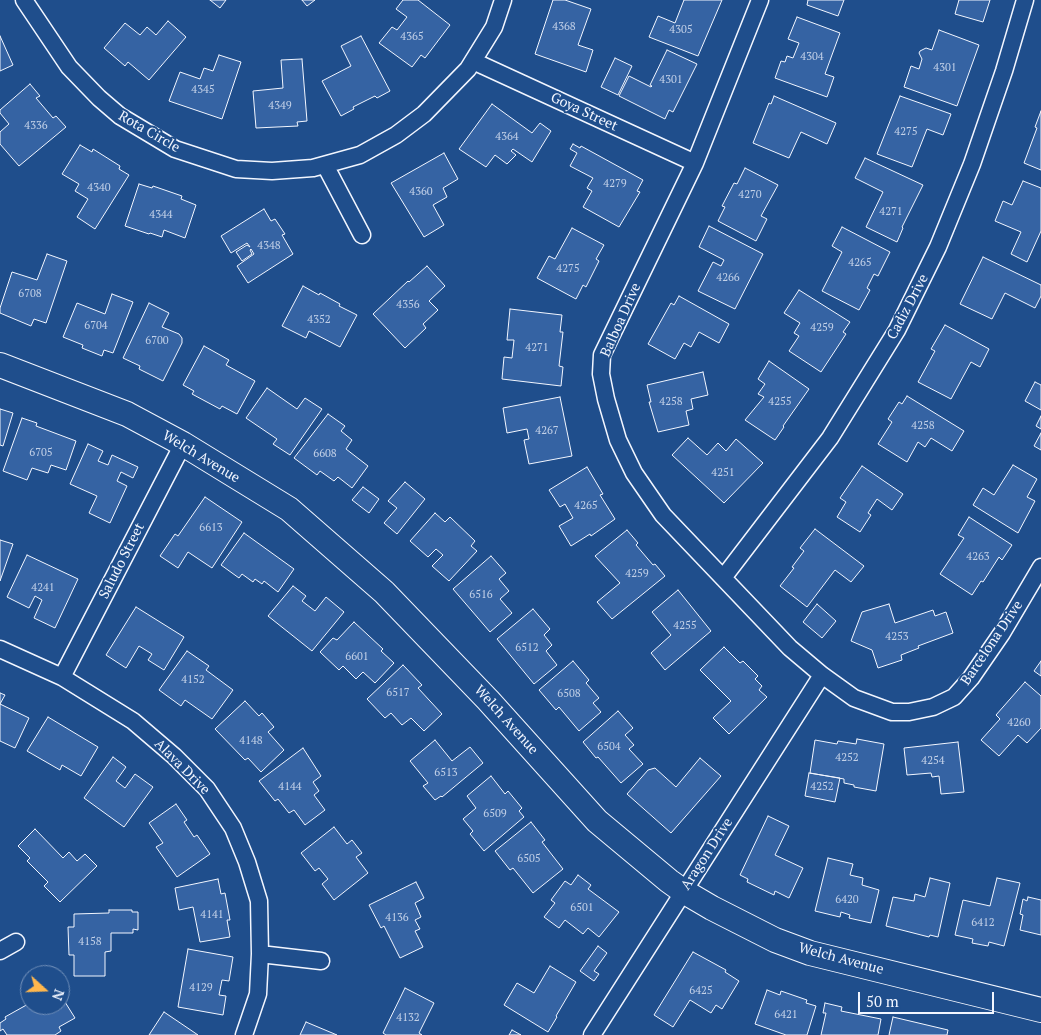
<!DOCTYPE html>
<html>
<head>
<meta charset="utf-8">
<style>
  body { margin:0 }
  #map { position:relative; width:1041px; height:1035px; overflow:hidden; background:#1f4e8c; font-family:"PT Serif",serif }
  canvas { display:block }
  .north { position:absolute; left:20px; top:965px; width:50px; height:50px; box-sizing:border-box; background:#1f4e8c; border:1px solid #7391ba; border-radius:50%; rotate:110deg; font-size:14px; font-weight:700; line-height:20px; text-align:center; color:#f2f6ff }
  .north::after { content:''; display:block; margin:auto; width:18px; height:22px; background:#ffb74d; clip-path:polygon(50% 0,100% 100%,50% 72%,0 100%) }
  .scale { position:absolute; left:858px; top:992px; width:136px; height:22px; box-sizing:border-box; border:2px solid #f2f6ff; border-top:0; padding-left:6px; font-size:15px; line-height:18px; white-space:nowrap; color:#f2f6ff; -webkit-text-stroke:4px #1f4e8c; paint-order:stroke }
</style>
</head>
<body>
<div id="map">
<canvas width="1041" height="1035"></canvas>
<div class="north">N</div>
<div class="scale">50 m</div>
</div>
<script>
const g = document.querySelector('canvas').getContext('2d');
g.lineJoin = 'round';
function fill(path, color) {
  g.fillStyle = color;
  g.fill(path, 'evenodd');
}
function toPath(rows) {
  const path = new Path2D();
  for (const r of rows) {
    path.moveTo(r[0], r[1]);
    for (let i = 2; i < r.length; i += 2) path.lineTo(r[i], r[i + 1]);
  }
  return path;
}
function strokePath(path, color, width, dash) {
  g.strokeStyle = color;
  g.lineWidth = width;
  g.lineCap = dash ? 'butt' : 'round';
  g.setLineDash(dash || []);
  g.stroke(path);
}
function write(font, color, halo, rows, align = 'center') {
  g.font = font + ' "PT Serif",serif';
  g.lineWidth = 4;
  g.setLineDash([]);
  g.textBaseline = 'middle';
  g.strokeStyle = halo;
  g.fillStyle = color;
  for (const [text, x, y, turn = 0] of rows) {
    g.save();
    g.translate(x, y);
    g.rotate((+turn || 0) * Math.PI / 180);
    g.textAlign = isNaN(turn) ? turn : align;
    if (halo) g.strokeText(text, 0, 0);
    g.fillText(text, 0, 0);
    g.restore();
  }
}
const building = toPath([
  [210,0,226,0,220,8,210,0],
  [302,0,315,0,307,6,302,0],
  [403,0,418,0,450,25,425,58,421,55,412,67,379,43,392,27,397,30,407,17,396,9,403,0],
  [553,0,565,0,591,9,578,45,593,50,586,72,535,54,553,0],
  [684,0,722,0,698,56,649,37,658,16,675,23,684,0],
  [808,0,844,0,838,16,807,5,808,0],
  [959,0,990,0,983,22,955,14,959,0],
  [797,17,840,33,825,74,834,77,827,97,775,78,781,61,785,62,787,56,793,58,799,43,788,39,797,17],
  [168,21,186,37,149,80,128,62,125,66,104,48,125,23,140,35,147,27,156,35,168,21],
  [939,30,979,45,957,106,904,87,911,66,919,69,922,59,919,53,920,51,926,48,932,50,939,30],
  [0,36,13,65,0,71,0,36],
  [361,36,390,91,377,98,375,96,353,107,354,109,341,116,322,81,351,66,341,46,361,36],
  [667,50,697,64,673,112,669,110,665,119,619,96,629,76,651,87,652,86,650,85,667,50],
  [219,55,241,62,222,119,169,101,180,72,200,79,204,68,213,71,219,55],
  [615,58,632,66,618,95,601,87,615,58],
  [302,59,307,121,297,122,298,126,256,128,253,91,283,88,281,60,302,59],
  [30,84,40,96,36,98,53,118,56,116,66,127,19,166,0,144,0,132,9,124,0,113,0,110,30,84],
  [774,96,836,123,827,144,801,132,789,158,753,143,769,103,771,104,774,96],
  [900,96,951,114,943,135,927,129,912,167,877,154,900,96],
  [492,104,532,133,540,123,551,131,532,162,513,149,511,151,516,155,507,164,495,155,486,167,459,149,492,104],
  [1041,111,1041,170,1024,163,1037,128,1035,127,1041,111],
  [573,144,580,148,581,146,643,180,637,191,640,192,619,227,583,207,592,191,587,188,593,178,570,166,577,153,570,149,573,144],
  [80,145,92,152,93,149,120,166,119,169,129,175,95,229,77,217,88,199,75,191,79,184,62,174,80,145],
  [444,153,458,179,443,188,447,197,433,205,444,225,424,237,391,183,444,153],
  [865,158,923,185,902,227,903,228,897,242,866,227,883,192,855,178,865,158],
  [745,168,778,185,761,216,767,219,756,241,718,221,725,207,722,206,734,183,737,184,745,168],
  [1023,181,1041,188,1041,231,1027,262,1011,254,1021,232,995,221,1003,201,1012,205,1023,181],
  [139,184,152,188,153,186,182,196,181,199,196,205,185,238,164,230,162,237,150,233,149,234,125,226,139,184],
  [264,209,271,221,275,219,285,234,282,235,293,254,248,283,237,266,254,254,251,249,250,250,252,254,242,261,236,252,247,245,250,247,247,243,231,253,221,236,264,209],
  [709,226,763,254,735,309,698,291,713,262,721,266,724,260,699,247,709,226],
  [842,227,890,252,878,276,874,274,867,288,870,290,859,310,822,291,842,252,832,246,842,227],
  [572,228,604,245,596,259,599,261,586,287,583,285,576,299,537,278,549,256,555,259,572,228],
  [47,254,67,261,46,323,34,319,31,326,0,313,0,308,12,272,37,280,47,254],
  [983,257,1041,285,1041,296,1035,308,1005,293,992,319,960,304,983,257],
  [427,266,445,286,429,301,438,310,423,324,426,328,405,348,373,314,408,281,409,282,427,266],
  [303,286,319,295,320,293,340,304,339,306,357,315,340,347,309,331,306,338,282,326,303,286],
  [799,290,850,322,843,332,846,334,821,372,789,351,799,336,794,333,800,323,784,313,799,290],
  [112,294,133,302,113,353,104,350,102,356,82,348,83,345,63,337,77,303,105,314,112,294],
  [679,296,729,324,719,343,699,332,691,347,684,343,675,359,648,344,671,303,674,305,679,296],
  [149,303,169,313,162,327,179,334,182,338,182,343,163,381,139,369,140,366,123,358,149,303],
  [510,309,562,315,560,332,563,332,559,366,563,367,561,386,502,379,504,357,512,358,514,340,507,340,510,309],
  [945,325,989,349,980,367,971,362,951,399,918,382,935,351,931,349,945,325],
  [204,346,229,360,226,365,255,381,237,414,222,406,220,409,192,394,194,391,183,385,204,346],
  [769,361,809,389,783,426,784,427,775,440,745,420,764,397,758,394,765,384,758,379,769,361],
  [703,372,708,395,691,399,693,409,686,411,689,425,658,432,649,402,651,402,647,385,703,372],
  [1035,382,1041,385,1041,410,1025,401,1035,382],
  [267,388,297,409,305,398,322,409,290,455,273,444,277,439,246,418,267,388],
  [907,396,964,431,952,451,931,438,925,447,918,442,907,462,878,444,892,422,888,419,899,402,902,404,907,396],
  [560,397,572,456,529,464,524,440,529,439,527,429,507,433,503,408,560,397],
  [0,409,13,413,3,446,0,445,0,409],
  [328,414,345,426,341,431,352,440,346,449,368,466,352,488,338,477,334,481,320,471,317,475,294,458,328,414],
  [1041,416,1041,429,1036,426,1041,416],
  [22,418,37,423,36,426,76,441,66,470,51,465,48,473,32,468,27,480,3,471,22,418],
  [1041,433,1041,450,1034,446,1041,433],
  [688,438,707,455,718,443,726,451,736,439,763,463,724,503,672,455,688,438],
  [88,444,103,451,98,461,108,465,112,455,138,467,133,478,121,472,117,481,127,486,110,523,89,513,97,496,70,484,88,444],
  [1013,465,1037,479,1027,497,1035,501,1018,533,973,505,983,488,994,495,1013,465],
  [862,466,903,494,892,510,877,499,868,513,871,515,860,532,837,517,846,502,840,498,862,466],
  [587,467,603,494,600,495,615,519,591,536,590,534,571,546,559,526,573,518,565,504,560,507,549,490,587,467],
  [405,482,425,499,397,534,384,523,397,508,388,501,405,482],
  [363,487,379,499,369,513,352,500,363,487],
  [205,497,242,522,212,568,188,552,178,568,160,556,175,534,178,536,205,497],
  [435,513,445,522,450,517,475,541,471,546,477,551,449,581,432,566,443,555,436,549,428,557,410,541,435,513],
  [969,517,1012,545,1002,560,999,557,983,582,981,581,972,595,940,574,964,538,958,535,969,517],
  [815,529,864,566,851,582,835,570,807,607,780,586,794,568,792,567,804,551,800,548,815,529],
  [627,530,638,543,636,545,653,565,655,564,665,576,612,619,597,602,620,583,595,556,627,530],
  [244,533,294,569,278,592,264,581,262,584,255,579,253,582,242,574,239,578,221,565,244,533],
  [0,540,13,544,0,581,0,540],
  [27,555,78,579,55,628,34,618,42,600,35,596,29,608,7,597,27,555],
  [491,556,506,573,499,579,509,591,500,599,512,613,490,632,453,589,491,556],
  [293,586,306,596,302,601,315,611,326,597,344,612,312,651,268,616,293,586],
  [678,590,711,631,665,670,651,653,671,635,652,612,678,590],
  [817,604,836,621,822,638,803,622,817,604],
  [889,604,895,623,933,610,935,616,946,612,953,633,918,646,919,648,901,655,902,660,878,668,872,650,851,641,862,612,889,604],
  [136,607,184,637,164,670,148,660,152,654,139,646,126,668,106,655,136,607],
  [533,609,550,629,544,635,552,645,546,651,557,665,534,684,497,639,533,609],
  [354,622,383,649,381,651,394,663,375,683,363,672,356,679,343,666,339,670,320,652,333,638,337,640,354,622],
  [724,647,740,663,743,661,758,676,755,679,762,686,759,690,767,697,729,734,713,718,731,701,700,670,724,647],
  [187,651,209,666,206,670,233,690,212,719,185,700,181,706,159,690,187,651],
  [573,661,589,680,586,683,599,698,593,703,601,712,579,731,559,707,556,710,539,690,573,661],
  [1041,661,1041,676,1034,671,1041,661],
  [403,665,422,685,418,688,442,714,424,731,411,718,402,725,391,713,385,718,367,699,403,665],
  [1025,682,1041,696,1041,728,1027,743,1018,735,999,756,981,740,1000,719,996,715,1025,682],
  [0,693,5,695,0,704,29,718,15,748,0,741,0,693],
  [245,701,259,716,262,713,274,727,268,732,284,750,261,772,248,758,245,760,215,729,245,701],
  [618,711,633,728,625,735,634,745,629,749,643,764,621,783,598,757,596,758,583,742,618,711],
  [48,717,98,747,81,776,62,765,60,770,27,751,48,717],
  [857,739,884,744,876,791,854,787,854,785,844,783,844,779,810,773,815,740,837,744,838,741,856,744,857,739],
  [435,740,452,761,470,747,483,763,442,797,441,796,435,800,423,786,428,783,410,761,435,740],
  [958,742,964,792,941,794,939,776,932,777,931,773,907,775,904,748,958,742],
  [303,748,321,776,313,782,319,791,314,795,325,810,305,825,294,810,289,813,278,799,275,801,259,781,303,748],
  [113,757,126,767,116,781,125,788,135,774,153,787,124,827,84,798,113,757],
  [700,758,721,776,671,833,627,794,648,770,655,768,676,787,700,758],
  [809,773,840,778,835,802,805,796,809,773],
  [491,776,505,794,508,791,522,808,519,811,524,817,484,851,470,834,473,831,463,819,476,808,467,796,491,776],
  [176,804,187,820,184,822,194,837,197,835,210,854,177,877,156,847,163,843,149,823,176,804],
  [768,816,789,826,775,855,803,868,789,898,775,891,774,895,747,882,748,879,740,875,768,816],
  [531,822,545,840,542,842,563,869,533,893,513,868,510,870,495,851,531,822],
  [334,827,347,844,352,840,362,853,356,857,368,873,334,900,322,884,328,879,319,868,315,871,301,853,334,827],
  [35,829,63,858,69,852,77,861,85,854,97,866,60,902,44,886,48,882,27,861,30,858,18,846,35,829],
  [828,858,853,864,850,875,863,878,862,885,879,890,871,923,849,918,850,915,841,912,840,917,815,911,828,858],
  [578,875,591,885,588,889,619,912,599,937,588,928,583,934,565,920,559,928,544,917,555,903,551,900,565,881,571,885,578,875],
  [930,878,950,883,938,937,930,935,929,937,886,926,893,897,914,901,915,894,925,897,930,878],
  [997,878,1020,883,1004,946,989,942,988,946,972,943,973,939,955,935,963,900,990,906,997,878],
  [218,879,221,894,225,893,230,920,227,920,230,937,200,942,193,907,179,910,175,888,218,879],
  [416,882,424,898,415,903,421,917,415,920,420,929,415,931,423,947,400,958,384,926,381,928,369,905,416,882],
  [1028,897,1041,900,1041,935,1020,930,1023,915,1020,914,1023,899,1027,901,1028,897],
  [109,910,132,910,132,912,138,912,138,930,133,929,133,933,111,933,111,951,105,952,105,976,74,976,74,955,69,955,68,927,74,927,74,914,109,913,109,910],
  [598,946,607,953,594,971,599,974,594,981,580,971,598,946],
  [188,949,233,957,229,981,222,980,219,995,226,996,223,1015,178,1007,188,949],
  [693,952,726,970,725,972,739,981,722,1009,716,1005,711,1013,690,1000,673,1027,654,1015,693,952],
  [550,966,576,982,556,1016,557,1017,548,1032,504,1005,517,983,534,993,550,966],
  [405,988,434,1003,419,1033,422,1035,386,1035,383,1033,405,988],
  [767,990,780,995,781,991,807,1000,806,1003,816,1006,807,1035,786,1035,755,1024,767,990],
  [60,994,75,1018,59,1027,61,1031,55,1035,7,1035,3,1029,0,1031,0,1023,6,1019,5,1017,30,1003,30,1005,60,1005,60,994],
  [825,1003,842,1007,841,1011,881,1019,878,1035,821,1035,826,1013,823,1013,825,1003],
  [164,1012,198,1035,149,1035,164,1012],
  [893,1017,948,1030,947,1035,889,1035,893,1017],
  [306,1022,337,1035,300,1035,306,1022],
  [512,1030,521,1035,509,1035,512,1030]
]);
fill(building, '#3563a3');
strokePath(building, '#f2f6ff', 1);
const street = toPath([
  [24,0,69,67,99,98,120,116,175,149,236,169,272,171,313,168,360,155,396,135,424,114,468,69,494,27,503,0],
  [760,0,695,163,602,355,601,374,606,399,618,440,634,473,663,515,790,648,822,675,854,698,892,712,909,712,933,707,954,697,971,678,1002,633,1041,567],
  [473,61,695,163],
  [325,165,362,235],
  [723,578,830,438,897,330,938,247,972,164,1004,71,1025,0],
  [0,649,62,677,133,721,174,756,207,789,233,828,247,862,259,901,260,954,258,994,244,1035],
  [62,677,183,444],
  [0,951,16,942],
  [260,954,321,961],
  [592,1035,822,675]
]);
const secondary = toPath([
  [0,365,127,414,183,444,289,509,384,592,488,700,597,821,669,881,683,891,712,908,775,940,810,953,1041,1010]
]);
strokePath(street, '#f2f6ff', 19);
strokePath(secondary, '#f2f6ff', 26);
strokePath(street, '#1f4e8c', 16);
strokePath(secondary, '#1f4e8c', 24);
write('11px', '#c3d1e8', null, [
  ["4368",564,27],
  ["4305",681,30],
  ["4365",412,37],
  ["4304",812,57],
  ["4301",945,68],
  ["4301",671,80],
  ["4345",203,90],
  ["4349",280,106],
  ["4336",36,126],
  ["4275",906,132],
  ["4364",507,137],
  ["4279",615,184],
  ["4340",99,188],
  ["4360",421,192],
  ["4270",750,195],
  ["4271",891,212],
  ["4344",161,215],
  ["4348",269,246],
  ["4265",860,263],
  ["4275",568,269],
  ["4266",728,278],
  ["6708",30,294],
  ["4356",408,305],
  ["4352",319,320],
  ["6704",96,326],
  ["4259",822,328],
  ["6700",157,341],
  ["4271",537,348],
  ["4258",671,402],
  ["4255",780,402],
  ["4258",923,426],
  ["4267",547,431],
  ["6705",41,453],
  ["6608",325,454],
  ["4251",723,473],
  ["4265",586,506],
  ["6613",211,528],
  ["4263",978,557],
  ["4259",637,574],
  ["4241",43,588],
  ["6516",481,595],
  ["4255",685,626],
  ["4253",897,637],
  ["6512",527,648],
  ["6601",357,657],
  ["4152",193,680],
  ["6517",398,693],
  ["6508",569,694],
  ["4260",1019,723],
  ["4148",251,741],
  ["6504",609,747],
  ["4252",847,758],
  ["4254",933,761],
  ["6513",446,773],
  ["4144",290,787],
  ["4252",822,787],
  ["6509",495,814],
  ["6505",529,859],
  ["6420",847,900],
  ["6501",582,908],
  ["4141",212,915],
  ["4136",397,918],
  ["6412",983,923],
  ["4158",90,942],
  ["4129",201,988],
  ["6425",701,991],
  ["6421",786,1015],
  ["4132",408,1018]
]);
write('14px', '#f2f6ff', '#1f4e8c', [
  ["Goya Street",584,112,25],
  ["Rota Circle",149,132,30],
  ["Cadiz Drive",908,307,-62],
  ["Balboa Drive",621,320,-66],
  ["Welch Avenue",201,457,31],
  ["Saludo Street",122,561,-63],
  ["Barcelona Drive",992,643,-56],
  ["Welch Avenue",506,720,48],
  ["Alava Drive",182,767,45],
  ["Aragon Drive",707,854,-57],
  ["Welch Avenue",841,959,15]
]);
</script>
</body>
</html>
